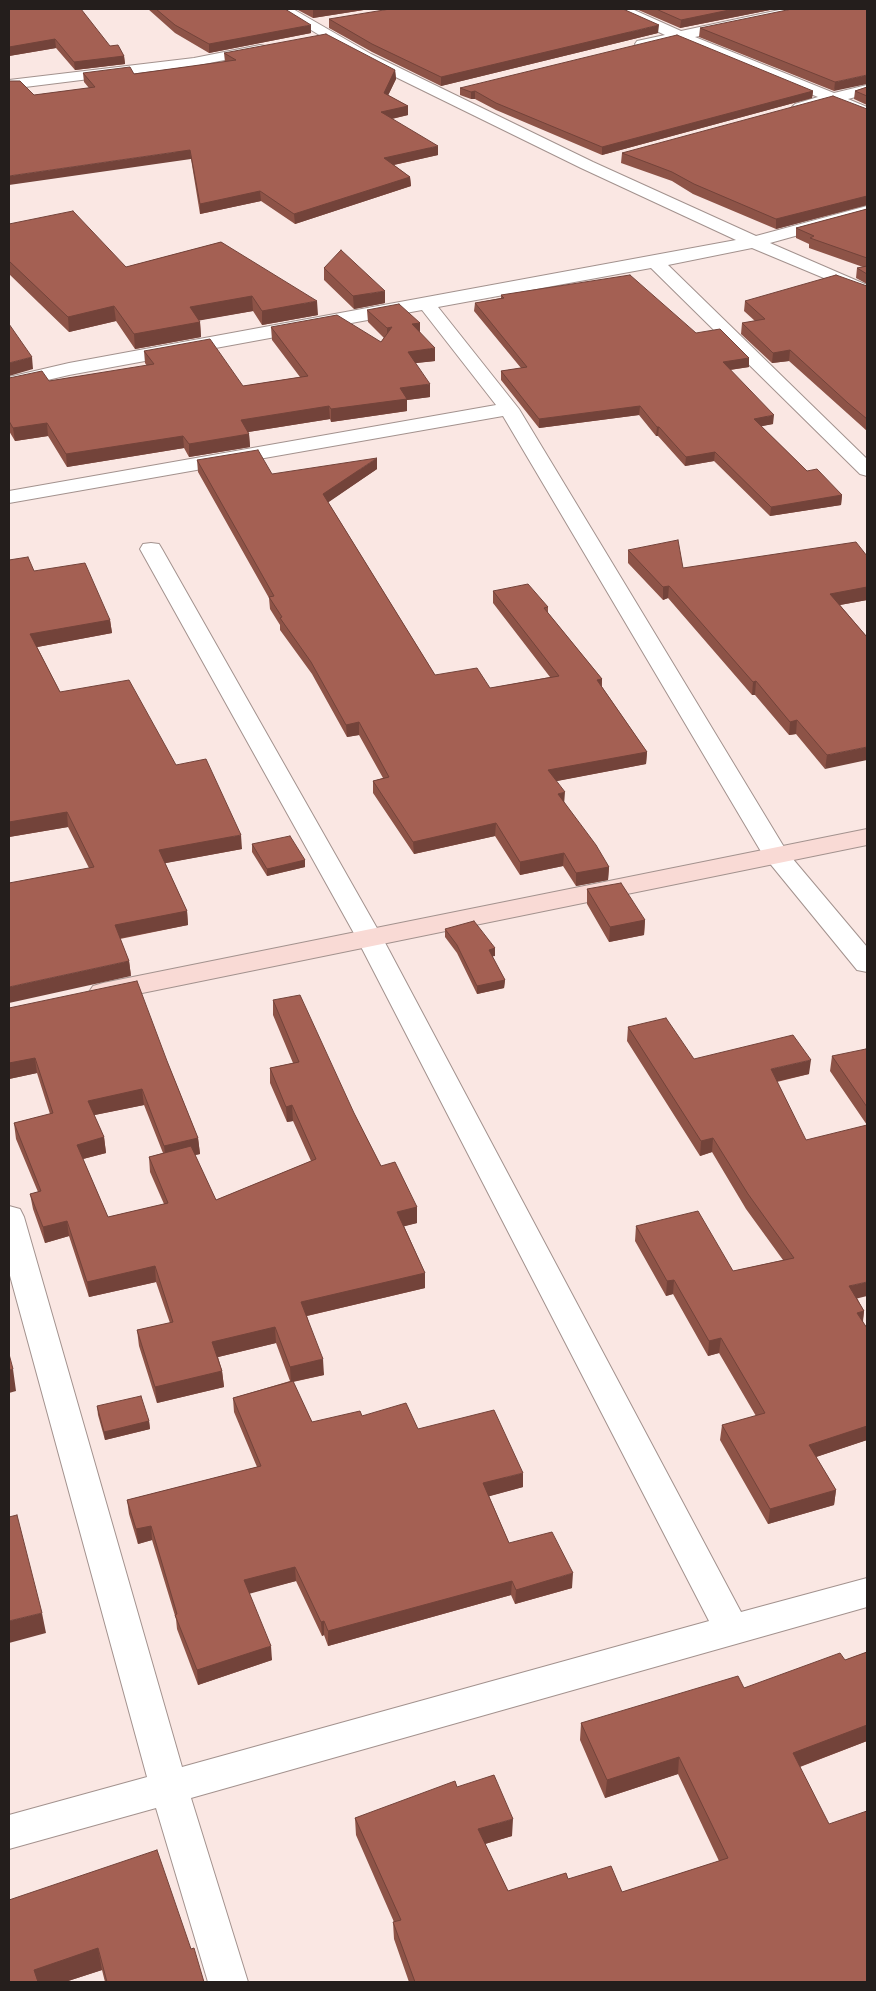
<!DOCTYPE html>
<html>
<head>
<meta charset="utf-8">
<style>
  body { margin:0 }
  #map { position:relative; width:876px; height:1991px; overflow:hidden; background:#fae7e3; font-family:Merriweather,serif }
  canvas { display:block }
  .frame { position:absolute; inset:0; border:10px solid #241e1c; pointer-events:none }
</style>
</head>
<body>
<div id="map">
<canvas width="876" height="1991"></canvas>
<div class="frame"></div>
</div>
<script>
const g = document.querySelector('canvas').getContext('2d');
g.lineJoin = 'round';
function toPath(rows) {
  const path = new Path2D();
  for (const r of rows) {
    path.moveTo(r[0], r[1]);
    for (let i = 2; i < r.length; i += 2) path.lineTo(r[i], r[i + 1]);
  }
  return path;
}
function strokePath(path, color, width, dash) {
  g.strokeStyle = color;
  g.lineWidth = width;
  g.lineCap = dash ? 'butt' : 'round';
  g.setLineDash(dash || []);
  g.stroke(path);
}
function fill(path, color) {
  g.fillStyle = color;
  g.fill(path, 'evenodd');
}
const street = toPath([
  [276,9,293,9,371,54,593,162,756,236,867,206,867,216,770,243,867,285,867,296,752,248,668,265,867,459,867,476,860,474,651,268,438,307,519,409,787,852,867,947,867,972,857,970,763,855,503,416,9,503,9,491,496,405,422,310,69,375,9,389,9,377,69,363,736,240,581,168,361,60,276,9],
  [614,9,632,9,681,31,784,9,809,9,807,12,802,13,695,37,834,93,867,85,867,94,848,99,867,107,867,117,832,103,800,112,795,110,792,107,795,104,818,97,678,40,642,48,637,47,635,44,637,41,665,35,616,12,614,9],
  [260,45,265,46,267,49,265,52,194,66,9,89,9,80,194,58,260,45],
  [151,543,159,544,162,549,382,937,741,1612,867,1578,867,1607,191,1798,248,1982,208,1982,156,1808,9,1849,9,1815,147,1777,9,1272,9,1206,20,1209,24,1217,182,1767,709,1621,356,937,140,549,143,544,151,543]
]);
const secondary = toPath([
  [867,829,867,845,103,1001,93,998,89,992,93,986,103,983,867,829]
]);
strokePath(street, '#a3928e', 2);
strokePath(secondary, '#a3928e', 2);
fill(street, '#fff');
fill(secondary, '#f9dad5');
fill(toPath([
  [9,9,110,46,124,56,125,64,75,70,56,48,9,56],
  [148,9,285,9,311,33,209,53,175,33],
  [296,9,370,9,313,18],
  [636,9,775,9,680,28],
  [867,9,834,91,699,37,700,28],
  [329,19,658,33,441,86,372,52,329,28],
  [224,53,395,70,396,79,388,95,408,106,408,115,392,119,438,155,394,165,410,177,411,186,295,224,261,201,200,214,191,159,34,95,89,88,84,82,83,73,134,74,225,62],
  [867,87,867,105,854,99,855,91],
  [460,88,813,91,812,98,602,155,496,110,475,99,471,99,460,95],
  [867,109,867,205,776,229,693,194,672,181,621,163,622,153],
  [867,209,867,284,856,278,857,268,863,267,809,248,809,244,796,238,796,228],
  [9,224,126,267,221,242,318,315,262,325,253,311,199,320,200,322,201,337,135,349,116,321,69,332,9,274],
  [324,268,385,303,354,309,324,280],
  [867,286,867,431,847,413,789,361,772,363,741,334,742,323,755,321,744,311,745,301],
  [501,295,696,333,749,358,749,367,730,370,773,424,761,426,807,471,842,495,841,505,770,516,714,461,685,466,658,436,656,436,639,415,539,428,501,380,501,371,521,368,474,311,475,303,501,298],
  [367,310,420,323,420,332,435,361,415,363,430,397,407,400,407,411,331,422,330,419,248,432,249,434,250,447,189,457,184,448,67,467,48,436,15,441,9,431,9,378,49,381,147,366,145,363,144,351,243,386,300,377,272,340,271,327,381,342,384,338,368,322],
  [197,460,272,474,377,469,328,502,435,675,490,688,550,677,493,603,493,591,548,607,548,613,602,679,602,687,647,752,646,764,556,781,564,802,609,867,608,880,576,886,563,866,520,875,495,836,414,854,373,793,373,781,383,778,359,735,347,737,312,674,280,630,280,625,270,609,269,598,198,472],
  [628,550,683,568,867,556,867,600,840,605,867,637,825,769,796,734,789,735,755,695,752,695,668,598,663,600,628,563],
  [9,560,34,571,110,620,112,633,37,647,60,692,176,765,242,849,165,863,187,911,188,925,120,939,129,961,131,976,89,868,68,827,9,837],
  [252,844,305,860,305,867,267,876,252,852],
  [587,889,645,920,644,935,609,942,587,904],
  [445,929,495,948,495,956,492,956,505,980,504,988,477,994,457,953,445,937],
  [273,1000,354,1113,381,1166,417,1207,417,1223,404,1226,425,1273,425,1288,307,1316,324,1375,293,1382,312,1422,362,1416,418,1429,523,1487,489,1496,509,1543,572,1588,515,1604,511,1595,328,1646,324,1635,322,1636,296,1581,249,1593,272,1660,198,1685,177,1629,176,1619,152,1540,138,1544,129,1514,127,1500,257,1467,234,1412,233,1398,290,1381,276,1343,218,1357,222,1371,224,1387,157,1403,139,1346,137,1330,170,1323,156,1282,89,1297,69,1236,45,1243,33,1209,30,1194,38,1192,16,1139,14,1123,50,1114,37,1073,9,1079,9,1008,167,1061,198,1138,200,1154,195,1155,216,1200,311,1161,293,1121,287,1122,270,1083,270,1068,293,1063,273,1015],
  [144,1105,163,1153,149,1157,150,1172,164,1204,108,1217,83,1159,106,1153,104,1137,94,1115],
  [628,1027,694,1059,809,1074,777,1082,857,1298,864,1311,863,1322,867,1440,816,1457,836,1490,834,1505,768,1524,720,1440,722,1425,756,1416,719,1353,708,1356,673,1294,666,1296,635,1241,636,1226,733,1271,783,1260,746,1209,712,1152,700,1156,627,1041],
  [867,1051,867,1125,830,1071,832,1056],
  [97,1406,149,1421,150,1429,105,1440,98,1415],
  [867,1652,867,1741,800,1767,867,1982,409,1982,394,1939,393,1922,394,1922,356,1835,355,1818,457,1787,512,1836,485,1844,508,1891,568,1879,622,1892,719,1861,678,1774,605,1798,580,1740,581,1723,744,1688,845,1660],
  [9,1900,191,1949,204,1982,105,1982,102,1970,65,1982,9,1982]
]), '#8d5347');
fill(toPath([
  [318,9,370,9,313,18,313,10],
  [734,9,775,9,680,28,681,20],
  [311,25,311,33,209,53,209,44],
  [659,25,658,33,441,86,441,77],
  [55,39,56,48,9,56,9,47],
  [124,56,125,64,75,70,74,62],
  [395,70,396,79,385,102,384,93],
  [867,75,867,84,834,91,835,82],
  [475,91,475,99,471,99,471,92],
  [813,91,812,98,602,155,602,147],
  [408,106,408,115,382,121,381,112],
  [438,146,438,155,384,167,384,158],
  [190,150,191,159,9,185,9,176],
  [410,177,411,186,295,224,294,214],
  [260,191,261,201,200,214,200,204],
  [867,196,867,205,776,229,776,219],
  [385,291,385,303,354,309,353,296],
  [252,296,253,311,191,322,190,307],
  [317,301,318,315,262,325,262,311],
  [114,306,116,321,69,332,68,317],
  [200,322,201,337,135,349,134,334],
  [420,323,420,335,412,324],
  [392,327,387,340,387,328],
  [435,348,435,361,408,364,408,352],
  [790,350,789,361,772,363,773,353],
  [32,357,33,369,9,376,9,363],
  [749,358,749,367,722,371,723,362],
  [430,384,430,397,407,400,407,411,331,422,331,409,400,388],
  [329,406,330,419,242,433,241,420],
  [640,406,639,415,539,428,539,419],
  [774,415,773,424,753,428,754,419],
  [47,423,48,436,15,441,13,428],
  [657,427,659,427,658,436,656,436],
  [249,434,250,447,189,457,189,444],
  [183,436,184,448,67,467,66,454],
  [715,452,714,461,685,466,686,457],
  [377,458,377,469,323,506,323,494],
  [842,495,841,505,770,516,771,507],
  [669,586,668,598,663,600,663,587],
  [867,587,867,600,829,607,830,594],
  [110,620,112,633,32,648,30,634],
  [602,679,601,691,597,680],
  [756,681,755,695,752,695,753,682],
  [797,720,796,734,789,735,790,722],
  [359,722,359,735,347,737,346,725],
  [867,747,867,760,825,769,827,755],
  [647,752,646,764,547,783,548,770],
  [565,792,564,805,558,794],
  [67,812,68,827,9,837,9,822],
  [496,823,495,836,414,854,413,842],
  [241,835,242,849,161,864,159,850],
  [564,853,563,866,520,875,520,862],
  [305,860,305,867,267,876,267,869],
  [609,867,608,880,576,886,576,873],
  [187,911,188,925,116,939,115,925],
  [645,920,644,935,609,942,610,927],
  [495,948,495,956,489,957,489,950],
  [129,961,131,976,9,1003,9,987],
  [505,980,504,988,477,994,477,986],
  [35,1058,37,1073,9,1079,9,1063],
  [811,1060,809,1074,769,1083,771,1069],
  [142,1089,144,1105,90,1116,88,1101],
  [292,1105,293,1121,287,1122,286,1107],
  [104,1137,106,1153,79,1160,77,1145],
  [198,1138,200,1154,166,1161,164,1146],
  [713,1138,712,1152,700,1156,701,1141],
  [417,1207,417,1223,398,1228,397,1212],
  [67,1221,69,1236,45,1243,43,1227],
  [155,1266,156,1282,89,1297,87,1282],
  [425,1273,425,1288,302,1317,301,1302],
  [674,1280,673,1294,666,1296,667,1281],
  [867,1282,867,1296,847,1301,849,1286],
  [864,1311,862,1326,857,1313],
  [275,1327,276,1343,214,1358,212,1342],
  [721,1338,719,1353,708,1356,709,1341],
  [323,1359,324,1375,291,1382,290,1367],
  [13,1369,16,1391,9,1393,9,1370],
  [222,1371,224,1387,157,1403,155,1387],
  [149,1421,150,1429,105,1440,104,1432],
  [867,1426,867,1440,807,1460,809,1445],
  [523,1473,523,1487,483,1498,483,1483],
  [836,1490,834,1505,768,1524,770,1509],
  [151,1526,152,1540,138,1544,136,1529],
  [295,1567,296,1581,245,1595,244,1580],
  [573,1573,572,1588,515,1604,516,1590],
  [512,1581,511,1595,328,1646,328,1631],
  [42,1613,46,1633,9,1643,9,1621],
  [324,1621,324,1635,322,1636,321,1622],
  [271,1646,272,1660,198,1685,197,1670],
  [867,1725,867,1741,791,1770,793,1753],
  [679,1757,678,1774,605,1798,607,1780],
  [513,1819,512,1836,478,1846,478,1829],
  [98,1948,102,1970,65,1982,37,1982,34,1970]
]), '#73433a');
const building = toPath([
  [9,9,81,9,110,46,118,45,124,56,74,62,55,39,9,47,9,9],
  [156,9,285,9,311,25,209,44,175,25,156,9],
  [390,9,623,9,659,25,441,77,372,44,329,19,390,9],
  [656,9,734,9,681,20,656,9],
  [792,9,867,9,867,75,835,82,700,28,792,9],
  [326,34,395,70,384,93,408,106,381,112,438,146,384,158,410,177,294,214,260,191,200,204,190,150,9,176,9,81,20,81,34,95,95,87,83,73,130,67,134,74,236,60,224,53,326,34],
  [677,35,813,91,602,147,496,103,475,91,471,92,460,88,677,35],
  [867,87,867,96,855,91,867,87],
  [833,96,867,109,867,196,776,219,694,184,672,172,622,153,833,96],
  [867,209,867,258,810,238,814,236,796,228,867,209],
  [73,211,126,267,221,242,317,301,262,311,252,296,190,307,200,322,134,334,114,306,68,317,9,261,9,224,73,211],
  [341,250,385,291,353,296,324,268,341,250],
  [867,266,867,274,857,268,867,266],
  [630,275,696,333,720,329,749,358,723,362,774,415,754,419,807,471,817,469,842,495,771,507,715,452,686,457,659,427,657,427,640,406,539,419,501,371,527,367,475,303,504,298,501,295,630,275],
  [836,275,867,286,867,419,848,403,790,350,773,353,742,323,765,319,745,301,836,275],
  [399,304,420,323,412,324,435,348,408,352,430,384,400,388,407,399,331,409,329,406,241,420,249,434,189,444,183,436,66,454,47,423,13,428,9,421,9,378,42,371,49,381,154,364,144,351,210,339,243,386,308,376,271,327,337,315,381,342,392,327,387,328,367,310,399,304],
  [9,324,32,357,9,363,9,324],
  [258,450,272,474,377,458,323,494,435,675,477,668,490,688,559,676,493,591,528,584,548,607,544,608,602,679,597,680,647,752,548,770,565,792,558,794,596,845,609,867,576,873,564,853,520,862,496,823,413,842,373,781,389,777,359,722,346,725,311,662,280,618,282,617,269,597,274,596,197,460,258,450],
  [678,540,683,568,856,542,867,556,867,587,830,594,867,637,867,747,827,755,797,720,790,722,756,681,753,682,669,586,663,587,628,550,678,540],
  [28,557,34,571,85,563,110,620,30,634,60,692,129,680,176,765,206,759,241,835,159,850,187,911,115,925,129,961,9,987,9,883,94,867,67,812,9,822,9,560,28,557],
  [290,836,305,860,267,869,252,844,290,836],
  [621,883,645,920,610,927,587,889,621,883],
  [474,921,495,948,489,950,505,980,477,986,457,945,445,929,474,921],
  [137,981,167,1061,198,1138,164,1146,142,1089,88,1101,104,1137,77,1145,108,1217,168,1203,149,1157,191,1146,216,1200,316,1159,292,1105,286,1107,270,1068,299,1062,273,1000,300,995,354,1113,381,1166,395,1162,417,1207,397,1212,425,1273,301,1302,323,1359,290,1367,275,1327,212,1342,222,1371,155,1387,137,1330,173,1322,155,1266,87,1282,67,1221,43,1227,30,1194,41,1191,14,1123,53,1113,35,1058,9,1063,9,1008,137,981],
  [666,1018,694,1059,793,1035,811,1060,771,1069,806,1140,867,1125,867,1282,849,1286,864,1311,857,1313,867,1328,867,1426,809,1445,836,1490,770,1509,722,1425,765,1413,721,1338,709,1341,674,1280,667,1281,636,1226,698,1211,733,1271,794,1258,748,1194,713,1138,701,1141,628,1027,666,1018],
  [866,1049,867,1051,867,1107,832,1056,866,1049],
  [9,1354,13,1369,9,1370,9,1354],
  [293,1381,312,1422,360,1411,362,1416,406,1403,418,1429,494,1410,523,1473,483,1483,509,1543,552,1532,573,1573,516,1590,512,1581,328,1631,324,1621,321,1622,295,1567,244,1580,271,1646,197,1670,175,1615,177,1614,151,1526,136,1529,127,1500,261,1466,233,1398,293,1381],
  [141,1396,149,1421,104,1432,97,1406,141,1396],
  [17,1515,42,1613,9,1621,9,1517,17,1515],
  [867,1652,867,1725,793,1753,829,1824,867,1811,867,1982,415,1982,393,1922,401,1920,355,1818,455,1781,457,1787,494,1775,513,1819,478,1829,508,1891,566,1873,568,1879,611,1866,622,1892,728,1858,679,1757,607,1780,581,1723,738,1676,744,1688,840,1653,845,1660,867,1652],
  [157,1850,191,1949,194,1948,204,1982,107,1982,98,1948,34,1970,38,1982,9,1982,9,1900,157,1850]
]);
fill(building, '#a46053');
strokePath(building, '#73433a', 1);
</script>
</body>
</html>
